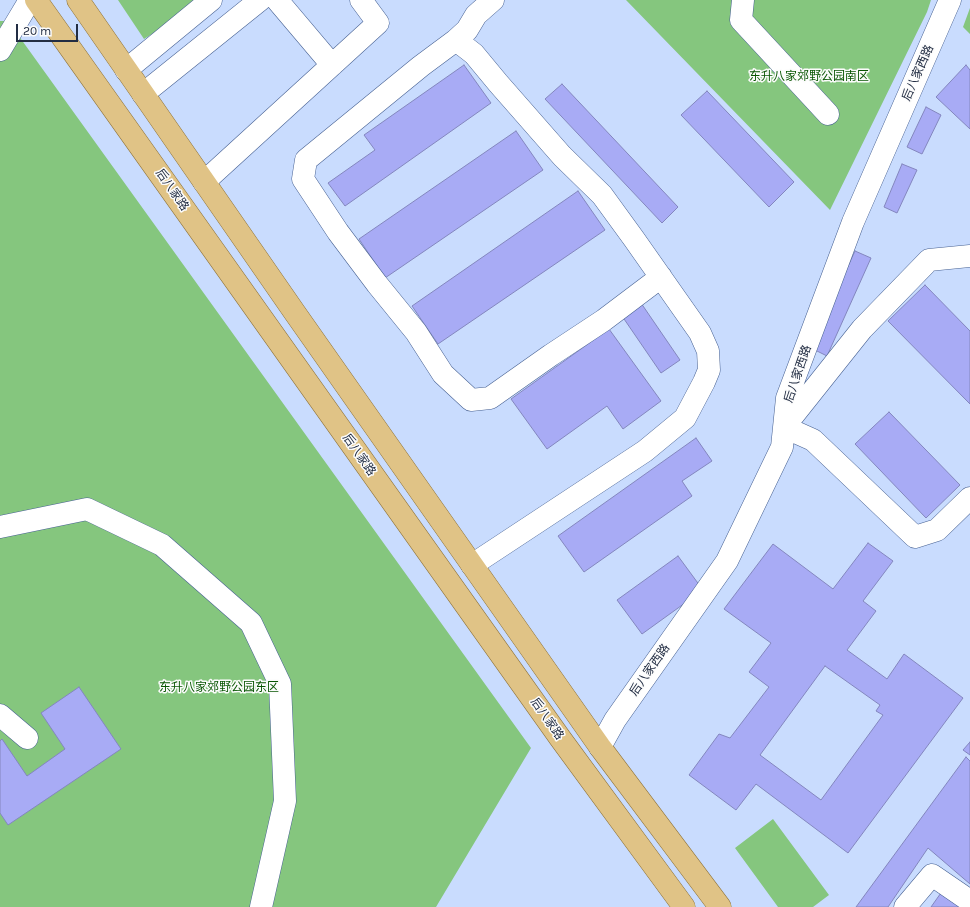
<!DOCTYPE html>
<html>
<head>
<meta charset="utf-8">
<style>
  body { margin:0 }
  #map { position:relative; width:970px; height:907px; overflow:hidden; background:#c9dcfe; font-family:Karla,sans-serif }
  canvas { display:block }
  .scale { position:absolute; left:16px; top:24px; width:62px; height:18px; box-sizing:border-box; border:2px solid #222d43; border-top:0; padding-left:5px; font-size:12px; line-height:14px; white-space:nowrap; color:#222d43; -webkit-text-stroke:3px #fcfcfc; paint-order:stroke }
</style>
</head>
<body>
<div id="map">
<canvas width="970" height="907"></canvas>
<div class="scale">20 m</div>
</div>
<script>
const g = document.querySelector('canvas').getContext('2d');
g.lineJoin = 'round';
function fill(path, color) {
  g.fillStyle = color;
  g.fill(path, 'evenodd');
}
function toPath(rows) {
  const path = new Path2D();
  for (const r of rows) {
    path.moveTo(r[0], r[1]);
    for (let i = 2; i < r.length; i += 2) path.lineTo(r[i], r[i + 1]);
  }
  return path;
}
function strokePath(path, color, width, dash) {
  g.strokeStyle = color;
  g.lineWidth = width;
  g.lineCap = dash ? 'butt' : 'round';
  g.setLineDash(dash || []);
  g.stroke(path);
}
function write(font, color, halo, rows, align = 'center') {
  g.font = font + ' Karla,"Noto Sans SC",sans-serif';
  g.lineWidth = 3;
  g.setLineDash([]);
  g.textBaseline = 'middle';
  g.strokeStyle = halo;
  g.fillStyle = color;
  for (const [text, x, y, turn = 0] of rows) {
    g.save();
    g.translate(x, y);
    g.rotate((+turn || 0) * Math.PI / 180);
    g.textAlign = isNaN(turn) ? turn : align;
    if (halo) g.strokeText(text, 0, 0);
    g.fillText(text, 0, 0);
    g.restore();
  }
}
fill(toPath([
  [118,0,206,0,144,39],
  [626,0,931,0,927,12,830,210],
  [970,8,970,34,963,27],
  [0,21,8,21,531,748,436,907,0,907],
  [773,819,829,895,813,907,778,907,735,848]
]), '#85c67e');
const building = toPath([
  [464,65,491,103,345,206,328,183,375,150,364,135,464,65],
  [966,65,970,70,970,129,936,97,966,65],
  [562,84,678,207,662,223,545,99,562,84],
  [707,91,794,182,769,207,681,115,707,91],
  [926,107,941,115,922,154,907,147,926,107],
  [516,131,543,170,385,278,359,239,516,131],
  [902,164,917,170,897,213,884,207,902,164],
  [578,191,605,230,438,344,412,306,578,191],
  [855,251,871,258,827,356,811,348,855,251],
  [925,285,970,331,970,404,888,321,925,285],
  [641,303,680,360,661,373,622,316,641,303],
  [609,329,661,401,623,429,607,406,547,449,511,399,609,329],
  [889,412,960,485,926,518,855,444,889,412],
  [696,438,712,461,682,481,692,496,584,572,558,536,696,438],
  [868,543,893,561,863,601,876,611,847,650,887,679,904,654,963,698,848,853,756,784,736,810,689,775,719,734,730,738,769,687,749,672,771,643,724,609,773,544,833,589,868,543],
  [825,666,880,705,876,711,883,715,821,800,760,755,825,666],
  [678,556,703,590,642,634,617,600,678,556],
  [79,687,121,749,8,825,0,813,0,741,2,739,27,776,65,749,41,713,79,687],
  [970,742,970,755,963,750,970,742],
  [966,757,970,761,970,884,928,848,888,907,856,907,966,757],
  [943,890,967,907,931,907,943,890]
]);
fill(building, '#a8abf5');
strokePath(building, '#8386be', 1);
const minor = toPath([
  [277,0,332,65],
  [743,0,741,20,828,114],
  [456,40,467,30,476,15,493,0],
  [0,50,30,0],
  [126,70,211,0],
  [143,94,260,0],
  [204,182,378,23,361,0],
  [970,256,929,260,862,329,784,427,813,440,915,537,937,530,970,498],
  [0,527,87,509,162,545,251,623,280,684,285,801,261,907],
  [472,565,645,451,685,418,704,382,709,370,708,351,700,333,634,239,602,195,562,156,498,83,474,54,456,40,421,66,306,160,303,179,338,232,377,284,416,332,443,374,471,400,490,398,551,355,604,320,661,277],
  [0,715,27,738],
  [600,747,615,720,727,561,782,447,787,398,853,222,950,0],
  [905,907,932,875,970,901]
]);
const major = toPath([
  [36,0,560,738,684,907],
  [78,0,295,313,600,747,720,907]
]);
strokePath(minor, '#476192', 23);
strokePath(major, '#90743a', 23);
strokePath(minor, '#fff', 22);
strokePath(major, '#e0c386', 22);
write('12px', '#222d43', '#fcfcfc', [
  ["后八家西路",918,73,-66],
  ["后八家路",172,190,55],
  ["后八家西路",798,374,-71],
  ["后八家路",359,455,55],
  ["后八家西路",650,670,-55],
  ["后八家路",547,719,55]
]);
write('12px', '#095603', '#fcfcfc', [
  ["东升八家郊野公园南区",809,77],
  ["东升八家郊野公园东区",219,688]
]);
</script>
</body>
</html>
